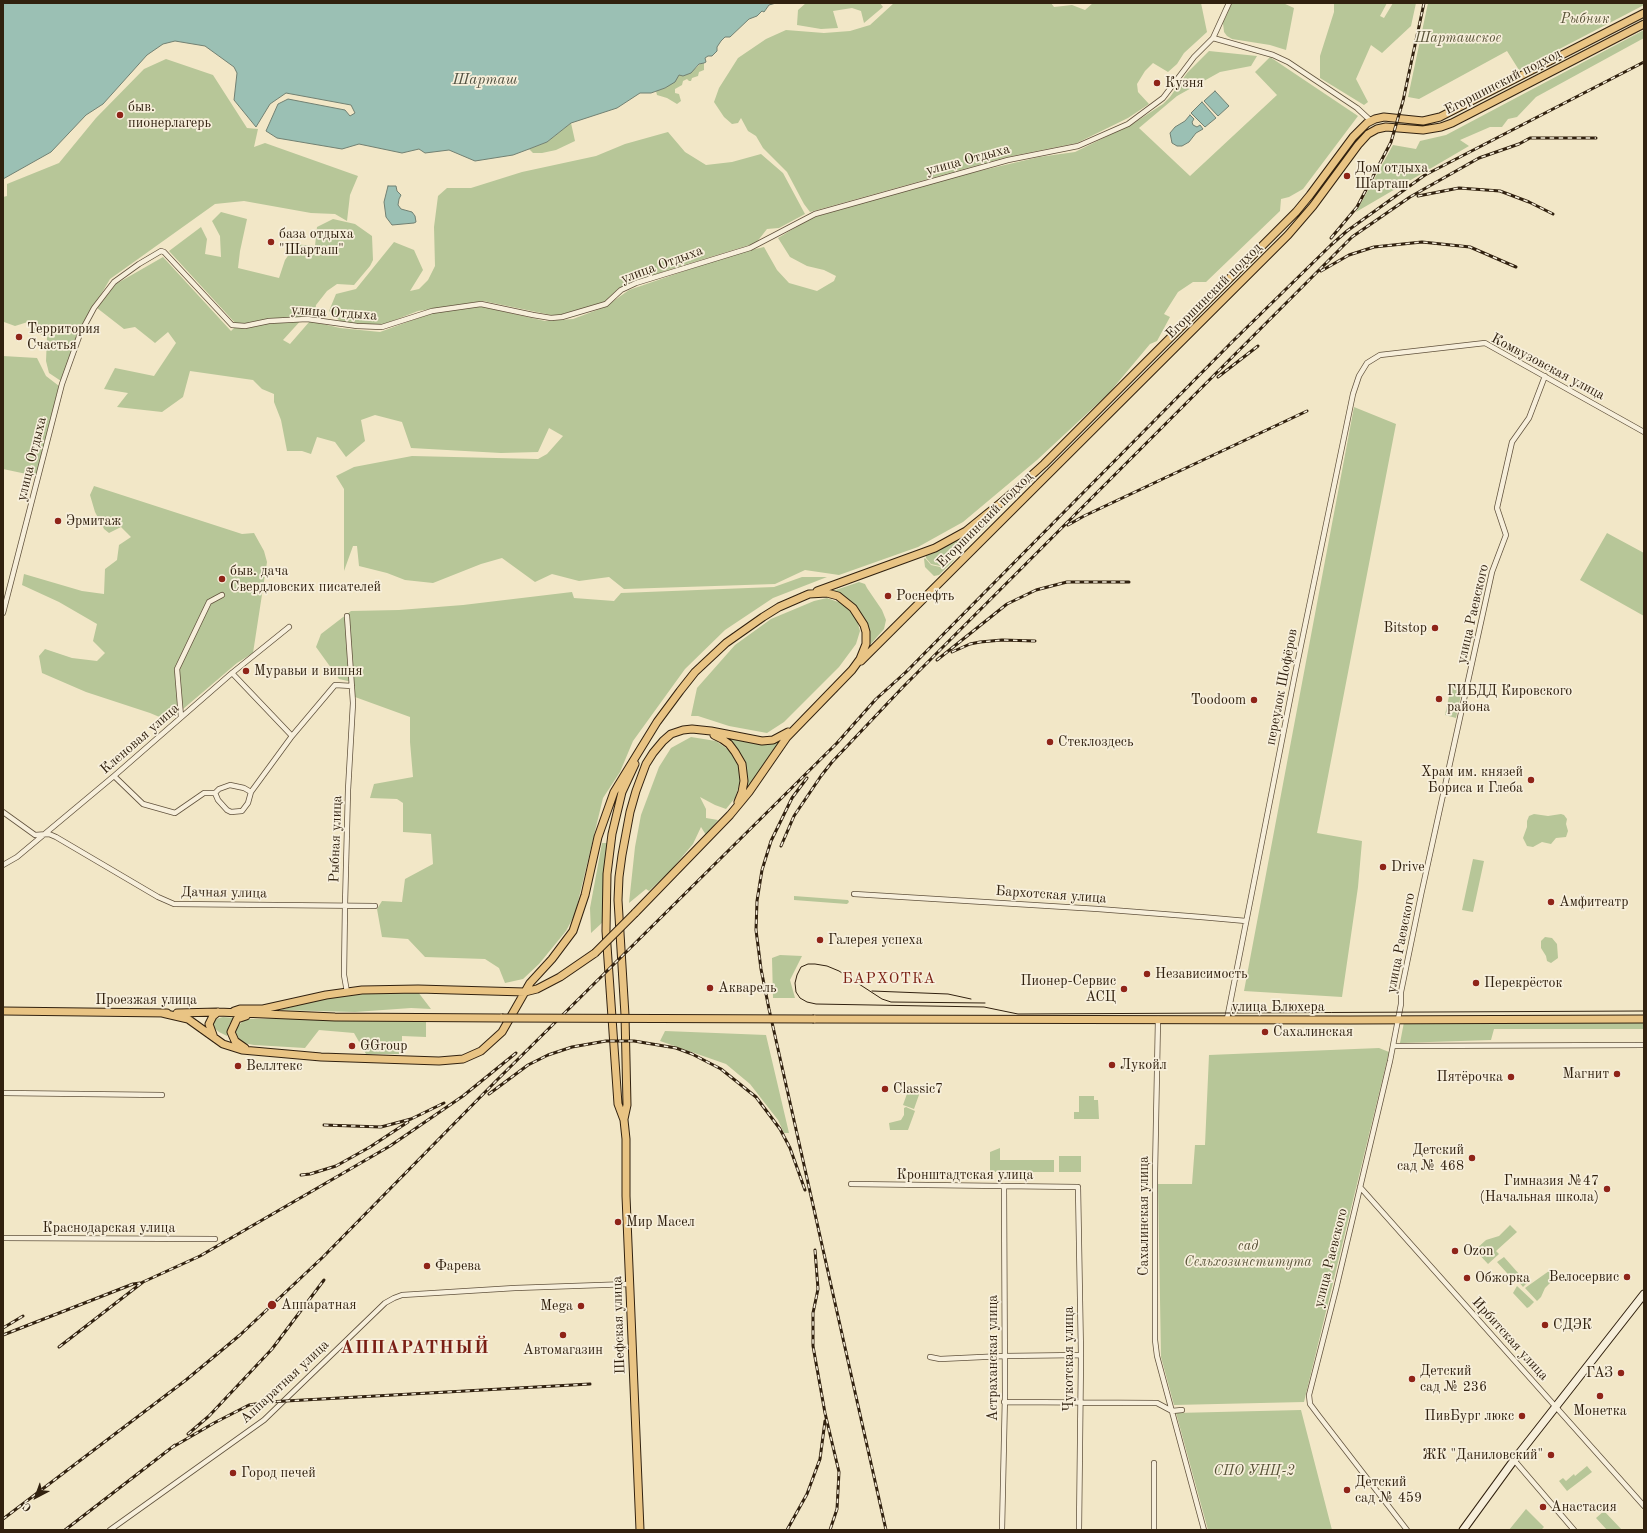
<!DOCTYPE html>
<html>
<head>
<meta charset="utf-8">
<style>
  body { margin:0 }
  #map { position:relative; width:1647px; height:1533px; overflow:hidden; background:#f2e7c7; font-family:"Old Standard TT",serif }
  canvas { display:block }
  .frame { position:absolute; inset:0; border:4px solid #31210f; pointer-events:none }
  .north { position:absolute; left:16px; top:1477px; width:40px; height:40px; -webkit-text-stroke:3px #f7efdb; paint-order:stroke; rotate:221deg; font-size:11px; font-weight:700; line-height:16px; text-align:center; color:#31210f }
  .north::after { content:''; display:block; margin:auto; width:14px; height:18px; background:#31210f; clip-path:polygon(50% 0,100% 100%,50% 72%,0 100%) }
</style>
</head>
<body>
<div id="map">
<canvas width="1647" height="1533"></canvas>
<div class="frame"></div>
<div class="north">С</div>
</div>
<script>
const g = document.querySelector('canvas').getContext('2d');
g.lineJoin = 'round';
function fill(path, color) {
  g.fillStyle = color;
  g.fill(path, 'evenodd');
}
function toPath(rows) {
  const path = new Path2D();
  for (const r of rows) {
    path.moveTo(r[0], r[1]);
    for (let i = 2; i < r.length; i += 2) path.lineTo(r[i], r[i + 1]);
  }
  return path;
}
function strokePath(path, color, width, dash) {
  g.strokeStyle = color;
  g.lineWidth = width;
  g.lineCap = dash ? 'butt' : 'round';
  g.setLineDash(dash || []);
  g.stroke(path);
}
function write(font, color, halo, rows, align = 'center') {
  g.font = font + ' "Old Standard TT",serif';
  g.lineWidth = 3.5;
  g.setLineDash([]);
  g.textBaseline = 'middle';
  g.strokeStyle = halo;
  g.fillStyle = color;
  for (const [text, x, y, turn = 0] of rows) {
    g.save();
    g.translate(x, y);
    g.rotate((+turn || 0) * Math.PI / 180);
    g.textAlign = isNaN(turn) ? turn : align;
    if (halo) g.strokeText(text, 0, 0);
    g.fillText(text, 0, 0);
    g.restore();
  }
}
fill(toPath([
  [806,3,880,3,883,7,864,23,861,11,852,8,833,11,838,28,821,29,797,25,798,10],
  [894,3,1051,3,1054,7,1072,5,1085,10,1093,3,1201,3,1207,32,1184,53,1177,64,1168,72,1153,63,1145,71,1137,84,1138,92,1149,104,1128,118,1077,143,1007,157,810,212,804,204,787,172,763,148,756,136,748,131,741,118,738,123,732,124,724,117,714,102,719,88,738,58,766,39,786,30,824,33,850,31,870,25],
  [1232,3,1283,3,1294,8,1286,50,1270,45,1232,39,1227,36,1224,32,1223,23],
  [1334,3,1387,3,1380,16,1384,18,1393,3,1416,3,1411,26,1382,53,1371,45,1356,79,1368,102,1364,105,1320,78,1320,56,1334,12],
  [1428,3,1644,3,1644,5,1519,70,1507,51,1419,99,1408,97],
  [1644,30,1644,38,1536,97,1517,117,1508,119,1502,127,1490,127,1460,140,1469,146,1356,212,1393,145,1416,149,1420,141,1446,135],
  [1209,51,1257,56,1251,66,1220,72,1177,96,1139,128,1190,176,1277,95,1255,72,1270,57,1358,116,1303,189,1289,197,1281,199,1280,211,1206,282,1193,282,1178,292,1164,314,1170,317,1157,341,1150,344,1109,393,1037,460,963,522,918,547,839,575,805,570,775,584,624,589,609,577,579,581,552,574,535,582,502,558,481,564,433,583,405,580,387,573,359,566,357,546,353,546,344,571,344,489,336,476,354,467,412,456,538,459,547,454,563,436,549,428,538,452,501,453,411,448,402,422,375,415,361,420,365,441,346,457,335,442,317,437,311,454,302,451,287,451,281,420,274,402,274,394,262,389,253,380,190,371,183,397,162,412,117,407,128,393,104,389,115,368,154,376,176,343,168,332,155,343,135,327,124,329,97,308,116,284,163,257,231,331,237,325,169,251,201,227,207,239,205,254,221,257,220,236,212,221,221,212,247,219,240,251,238,268,279,278,285,260,292,250,294,244,315,246,317,227,333,219,355,224,372,236,373,260,370,266,354,285,337,284,327,291,316,305,315,314,304,317,283,340,290,344,310,321,340,328,380,332,432,313,479,306,545,321,573,319,605,307,629,290,734,254,764,247,777,270,789,283,817,291,834,281,836,276,824,270,807,266,790,257,778,238,811,218,873,200,941,180,1039,157,1075,152,1134,123,1163,104,1170,97,1187,73],
  [166,59,213,75,247,128,258,129,254,147,265,143,358,176,350,195,347,221,335,214,311,213,244,201,215,204,110,279,77,336,61,381,49,373,46,361,47,337,33,332,34,320,15,326,4,322,3,324,3,197,7,196,7,184,59,163,96,118,144,69],
  [704,63,704,70,699,72,698,76,692,78,691,81,689,81,687,79,683,81,682,85,675,89,675,93,679,94,681,101,677,104,667,98,657,95,656,91,665,88,679,75,696,68,700,64],
  [571,123,575,141,556,150,542,153,533,153,529,149,547,142],
  [668,132,685,152,706,165,732,162,761,154,783,173,805,214,779,228,767,229,756,243,668,270,619,288,605,302,556,316,483,301,418,311,382,325,341,322,329,311,336,294,356,289,394,242,414,250,423,270,410,291,419,289,428,280,435,266,434,227,438,196,447,188,471,188,522,172,596,156,625,144],
  [3,356,37,358,46,376,59,386,36,476,3,469],
  [1354,407,1396,424,1317,833,1362,841,1358,887,1342,997,1244,991],
  [94,486,242,534,254,533,264,551,267,562,253,653,237,663,169,721,150,713,86,692,42,673,39,656,45,649,72,658,97,661,105,653,93,641,97,624,59,602,22,585,24,574,82,591,104,594,105,569,117,560,119,545,131,537,121,527,109,533,104,529,95,512,90,495],
  [987,520,988,525,953,558,940,566,931,564,926,558,926,555,947,544,983,521],
  [1607,533,1644,553,1644,616,1580,580],
  [925,558,931,565,940,567,952,559,954,560,939,575,934,576,925,567,924,559],
  [802,577,827,577,773,598,725,630,685,669,633,741,620,772,603,798,575,914,566,931,539,964,523,979,505,983,499,968,485,959,425,957,408,939,382,937,377,909,382,901,402,902,405,879,433,864,431,834,403,832,403,803,397,799,370,798,374,784,413,777,410,742,410,717,355,697,352,682,339,679,316,647,321,634,351,611,399,610,463,605,572,592,574,598,614,601,621,593,774,587],
  [859,582,865,584,867,588,882,610,886,620,884,629,869,646,868,628,861,613,852,602,833,591],
  [827,598,841,603,856,616,860,631,856,644,839,667,784,722,767,733,729,726,698,716,691,716,697,688,735,645,771,619,814,601],
  [1451,687,1462,690,1456,718,1445,715],
  [711,731,757,741,788,732,739,805,744,787,739,757],
  [691,737,716,741,729,750,739,765,741,779,735,798,726,809,715,805,700,797,706,809,706,818,718,820,706,835,701,827,693,844,671,870,649,891,646,889,629,903,635,847,641,815,659,767,671,748],
  [1534,814,1548,816,1561,814,1564,815,1567,819,1566,824,1568,831,1566,837,1556,838,1551,844,1542,842,1533,847,1527,846,1523,838,1527,827,1527,821,1529,816],
  [602,843,609,843,604,921,591,933,590,908],
  [1473,859,1484,861,1473,912,1462,910],
  [794,896,848,900,849,902,847,904,794,900],
  [1545,937,1552,938,1557,944,1558,958,1551,963,1547,961,1546,956,1541,948,1541,941],
  [780,955,802,956,790,980,795,998,773,998,772,958],
  [384,992,418,992,431,1009,411,1008,355,1012,279,1010,333,997],
  [223,1017,234,1018,229,1025,227,1036,219,1032,214,1028,213,1023,216,1019],
  [347,1017,426,1020,426,1037,402,1036,402,1054,366,1054,354,1033,319,1030,305,1048,254,1045,243,1043,237,1039,236,1033,236,1028,245,1019],
  [1404,1022,1644,1022,1644,1029,1494,1029,1491,1040,1400,1043],
  [665,1031,766,1035,789,1133,784,1133,778,1120,750,1084,726,1064,660,1041],
  [1379,1048,1389,1052,1304,1402,1174,1405,1161,1357,1158,1184,1192,1184,1195,1145,1205,1145,1209,1055],
  [909,1088,920,1092,914,1109,903,1105],
  [1079,1096,1094,1096,1094,1100,1098,1100,1099,1119,1074,1119,1074,1112,1079,1112],
  [906,1107,915,1111,908,1130,890,1130,889,1123,901,1120,904,1115,904,1108],
  [1000,1148,1000,1160,1054,1160,1054,1172,990,1172,990,1152],
  [1059,1156,1081,1156,1081,1172,1059,1172],
  [1510,1225,1517,1232,1496,1251,1499,1254,1488,1264,1475,1250,1486,1240,1499,1236],
  [1504,1257,1527,1283,1523,1287,1519,1282,1516,1283,1497,1262],
  [1549,1271,1555,1278,1545,1288,1541,1297,1537,1301,1525,1288],
  [1517,1286,1534,1302,1529,1307,1527,1308,1513,1293],
  [1301,1410,1332,1530,1208,1530,1176,1413],
  [1587,1466,1592,1472,1567,1491,1559,1481,1563,1478,1566,1481,1574,1474,1575,1476],
  [1526,1509,1544,1527,1541,1530,1509,1530],
  [1604,1511,1622,1530,1607,1530,1596,1518]
]), '#b7c698');
const water = toPath([
  [3,3,776,3,769,5,764,12,762,11,757,16,749,19,730,37,725,37,721,41,717,47,717,51,712,56,708,56,705,58,706,62,704,63,699,64,691,73,683,76,679,75,675,82,665,88,651,93,640,93,617,108,571,123,547,142,529,149,513,155,475,161,449,150,425,153,419,149,402,153,359,144,342,149,277,138,266,131,278,104,288,99,345,110,350,116,355,113,351,105,286,93,270,104,256,127,234,100,237,73,234,67,205,46,175,41,163,44,147,55,103,104,86,115,51,152,3,179,3,3],
  [1215,91,1229,106,1218,116,1204,101,1215,91],
  [1202,102,1216,118,1205,127,1191,113,1202,102],
  [1190,115,1194,119,1192,122,1193,125,1197,127,1200,125,1203,129,1196,133,1189,142,1182,146,1177,146,1172,143,1170,133,1175,127,1185,121,1190,115],
  [388,186,396,186,397,191,401,195,399,199,398,205,401,209,412,212,415,216,416,222,414,223,392,225,386,217,384,202,388,186]
]);
fill(water, '#9bc0b4');
strokePath(water, '#718072', 1);
const street = toPath([
  [1213,38,1273,55,1288,62,1357,108,1371,121],
  [3,613,62,384,80,334,94,308,114,282,139,264,161,251,164,252,232,325,245,326,269,321,307,319,357,326,382,327,432,311,481,304,533,315,551,318,562,317,606,304,621,290,636,283,750,248,815,214,1008,160,1078,146,1128,124,1163,98,1194,57,1213,38,1229,3],
  [232,673,292,736],
  [181,717,177,669,209,602,222,595],
  [114,776,143,804,175,813,204,793,215,793],
  [215,793,218,800,227,810,231,812,242,811,248,803,251,792,292,736,335,685,352,686],
  [215,793,219,789,230,785,244,788,251,792],
  [3,812,35,835,49,834,56,837,158,897,174,904,375,906],
  [3,865,17,857,114,776,232,673,289,627],
  [854,894,1098,909,1201,917,1246,921],
  [347,992,344,975,345,905,348,790,353,703,347,616],
  [1158,1019,1155,1173,1155,1340,1157,1356,1204,1530],
  [1227,1019,1294,679,1353,394,1359,376,1367,363,1380,355,1485,343,1644,432],
  [1393,1046,1644,1045],
  [3,1093,162,1095],
  [851,1184,1078,1187,1081,1355,1079,1530],
  [1360,1187,1644,1506],
  [3,1238,215,1239],
  [930,1357,940,1359,1004,1356,1081,1355],
  [1004,1402,1157,1403,1172,1411,1182,1410],
  [1514,1460,1574,1530],
  [1154,1463,1154,1530],
  [110,1530,264,1420,385,1303,394,1298,402,1295,515,1288,630,1284],
  [1002,1530,1005,1395,1004,1186],
  [1407,1530,1319,1416,1310,1404,1309,1395,1336,1289,1390,1061,1401,1004,1401,992,1421,895,1492,572,1506,535,1497,508,1512,442,1529,418,1545,376]
]);
const secondary = toPath([
  [1463,1530,1514,1460,1644,1294]
]);
const primary = toPath([
  [817,591,935,548,966,531,1003,501,1044,464,1296,212,1310,195,1353,137,1367,123,1375,119,1384,117,1423,121,1440,117,1644,13],
  [861,661,1288,235,1313,206,1358,145,1368,134,1377,129,1386,127,1423,130,1441,127,1452,123,1644,24],
  [714,735,722,739,729,744,735,752,742,764,744,781,742,792,738,802],
  [635,764,622,792,612,834,607,874,606,931,618,1104,624,1120,626,1139,626,1196,640,1530],
  [3,1011,167,1013],
  [234,1011,240,1009,263,1009,326,995,362,990,418,989,525,992,537,989,560,977,595,953],
  [162,1013,188,1019,223,1044,242,1050,321,1057,439,1061,463,1059,481,1051,502,1032,530,983,552,959,573,931,585,895,598,837,614,792,657,722,680,691,695,672,726,643,763,617,779,607,809,594,827,593,838,596,853,608,864,625,866,632,866,644,860,659,852,670,787,737,749,792,730,815,635,913],
  [177,1013,218,1012,335,1017,502,1018],
  [814,1019,1350,1020,1644,1019],
  [213,1035,209,1024,213,1016,218,1012],
  [245,1048,235,1041,231,1032,237,1019,246,1016],
  [624,1119,627,1105,625,1015,618,900,619,877,622,855,630,812,636,791,646,764,653,753,663,741,671,734,683,730,692,729,711,731,762,741,773,740,788,732]
]);
strokePath(street, '#61523d', 6);
strokePath(secondary, '#31210f', 9);
strokePath(primary, '#31210f', 9);
strokePath(street, '#f7efdb', 4.5);
strokePath(secondary, '#f7efdb', 7);
strokePath(primary, '#e9c484', 7);
strokePath(toPath([
  [872,991,948,994,971,999],
  [985,1003,891,1002,882,999,839,971,827,966,815,964,808,964,801,967,797,975,795,983,796,992,800,998,807,1002,816,1004,984,1007,1018,1014,1644,1011]
]), '#31210f', 1);
const rail = toPath([
  [1418,196,1459,188,1500,191,1529,202,1553,214],
  [1331,238,1357,207,1391,142,1403,101,1424,3],
  [1321,271,1349,255,1374,247,1422,242,1470,247,1516,267],
  [1218,377,1258,346],
  [1068,525,1084,516,1307,411],
  [952,652,970,644,980,642,1002,640,1035,641],
  [937,660,1007,604,1036,590,1067,582,1129,582],
  [807,778,792,798,771,841,762,870,757,901,756,930,761,969,769,1009,886,1530],
  [781,846,794,816,821,776,832,762,903,687,1352,237,1410,197,1479,158,1519,144,1530,138,1596,138],
  [489,1094,528,1065,548,1055,572,1047,606,1041,634,1041,676,1048,692,1054,721,1069,756,1097,780,1129,790,1148,805,1190],
  [324,1125,381,1127,411,1119,444,1103],
  [301,1175,310,1174,336,1166,370,1147,408,1122],
  [815,1250,818,1289,813,1313,813,1346,825,1413,839,1472,837,1509,830,1530],
  [3,1328,23,1316],
  [3,1335,133,1284,140,1283],
  [59,1347,143,1282,200,1256,390,1146,463,1096,516,1053],
  [188,1434,209,1416,272,1349,324,1280],
  [171,1448,214,1423,249,1405,268,1402,590,1384],
  [3,1519,186,1380,240,1335,323,1257,496,1081,837,743,876,699,906,672,1233,341,1331,245,1347,231,1425,175,1644,62],
  [65,1530,175,1445],
  [787,1530,807,1494,820,1459,825,1421]
]);
strokePath(rail, '#31210f', 3);
strokePath(rail, '#f7efdb', 1.5, [4.5]);
const primaryBridge = toPath([
  [595,953,635,913],
  [502,1018,814,1019]
]);
strokePath(primaryBridge, '#31210f', 9, []);
strokePath(primaryBridge, '#e9c484', 7);
for (const [x, y, r, color] of [
  [1157,83,4,"#8f2418"],
  [120,115,4,"#8f2418"],
  [1347,176,4,"#8f2418"],
  [271,242,4,"#8f2418"],
  [19,337,4,"#8f2418"],
  [58,521,4,"#8f2418"],
  [222,579,4,"#8f2418"],
  [888,596,4,"#8f2418"],
  [1435,628,4,"#8f2418"],
  [246,671,4,"#8f2418"],
  [1439,699,4,"#8f2418"],
  [1254,700,4,"#8f2418"],
  [1050,742,4,"#8f2418"],
  [1531,780,4,"#8f2418"],
  [1383,867,4,"#8f2418"],
  [1551,902,4,"#8f2418"],
  [820,940,4,"#8f2418"],
  [1147,974,4,"#8f2418"],
  [1476,983,4,"#8f2418"],
  [710,988,4,"#8f2418"],
  [1124,989,4,"#8f2418"],
  [1265,1032,4,"#8f2418"],
  [352,1046,4,"#8f2418"],
  [1112,1065,4,"#8f2418"],
  [238,1066,4,"#8f2418"],
  [1617,1074,4,"#8f2418"],
  [1511,1077,4,"#8f2418"],
  [885,1089,4,"#8f2418"],
  [1472,1158,4,"#8f2418"],
  [1607,1189,4,"#8f2418"],
  [618,1222,4,"#8f2418"],
  [1455,1251,4,"#8f2418"],
  [427,1266,4,"#8f2418"],
  [1627,1277,4,"#8f2418"],
  [1467,1278,4,"#8f2418"],
  [272,1305,5,"#8f2418"],
  [581,1306,4,"#8f2418"],
  [1545,1325,4,"#8f2418"],
  [563,1335,4,"#8f2418"],
  [1621,1373,4,"#8f2418"],
  [1412,1379,4,"#8f2418"],
  [1600,1396,4,"#8f2418"],
  [1522,1416,4,"#8f2418"],
  [1551,1455,4,"#8f2418"],
  [233,1473,4,"#8f2418"],
  [1347,1490,4,"#8f2418"],
  [1543,1507,4,"#8f2418"]
]) {
  const dot = new Path2D();
  dot.arc(x, y, r, 0, 2 * Math.PI);
  g.fillStyle = color;
  g.fill(dot);
  strokePath(dot, '#f7efdb', 1.5);
}
write('italic 14px', '#595338', '#f7efdb', [
  ["Рыбник",1585,19],
  ["Шарташское",1458,38],
  ["сад",1248,1246],
  ["Сельхозинститута",1248,1262],
  ["СПО УНЦ-2",1254,1471]
]);
write('14px', '#31210f', '#f7efdb', [
  ["Егоршинский подход",1503,82,-27],
  ["улица Отдыха",968,160,-15],
  ["улица Отдыха",662,265,-20],
  ["Егоршинский подход",1214,291,-45],
  ["улица Отдыха",334,313,4],
  ["Комвузовская улица",1548,367,28],
  ["улица Отдыха",32,459,-76],
  ["Егоршинский подход",985,520,-45],
  ["улица Раевского",1473,614,-77],
  ["переулок Шофёров",1282,687,-79],
  ["Кленовая улица",140,739,-41],
  ["Рыбная улица",336,839,-88],
  ["Дачная улица",224,893,1],
  ["Бархотская улица",1051,895,4],
  ["улица Раевского",1401,943,-79],
  ["Проезжая улица",146,1000],
  ["улица Блюхера",1278,1007],
  ["Кронштадтская улица",965,1175],
  ["Сахалинская улица",1144,1216,-90],
  ["Краснодарская улица",109,1228],
  ["улица Раевского",1331,1258,-76],
  ["Шефская улица",619,1325,-92],
  ["Ирбитская улица",1510,1339,48],
  ["Астраханская улица",993,1358,-90],
  ["Чукотская улица",1069,1359,-90],
  ["Аппаратная улица",285,1382,-43]
]);
write('14px', '#31210f', '#f7efdb', [
  ["Кузня",1165,83],
  ["быв.",128,107],
  ["пионерлагерь",128,123],
  ["Дом отдыха",1355,168],
  ["Шарташ",1355,184],
  ["база отдыха",279,234],
  ["\"Шарташ\"",279,250],
  ["Территория",27,329],
  ["Счастья",27,345],
  ["Эрмитаж",66,521],
  ["быв. дача",230,571],
  ["Свердловских писателей",230,587],
  ["Роснефть",896,596],
  ["Bitstop",1427,628,"right"],
  ["Муравьи и вишня",254,671],
  ["ГИБДД Кировского",1447,691],
  ["района",1447,707],
  ["Toodoom",1246,700,"right"],
  ["Стеклоздесь",1058,742],
  ["Храм им. князей",1523,772,"right"],
  ["Бориса и Глеба",1523,788,"right"],
  ["Drive",1391,867],
  ["Амфитеатр",1559,902],
  ["Галерея успеха",828,940],
  ["Независимость",1155,974],
  ["Пионер-Сервис",1116,981,"right"],
  ["АСЦ",1116,997,"right"],
  ["Перекрёсток",1484,983],
  ["Акварель",718,988],
  ["Сахалинская",1273,1032],
  ["GGroup",360,1046],
  ["Лукойл",1120,1065],
  ["Веллтекс",246,1066],
  ["Магнит",1609,1074,"right"],
  ["Пятёрочка",1503,1077,"right"],
  ["Classic7",893,1089],
  ["Детский",1464,1150,"right"],
  ["сад № 468",1464,1166,"right"],
  ["Гимназия №47",1599,1181,"right"],
  ["(Начальная школа)",1599,1197,"right"],
  ["Мир Масел",626,1222],
  ["Ozon",1463,1251],
  ["Фарева",435,1266],
  ["Велосервис",1619,1277,"right"],
  ["Обжорка",1475,1278],
  ["Аппаратная",281,1305],
  ["Mega",573,1306,"right"],
  ["СДЭК",1553,1325],
  ["Автомагазин",563,1350,"center"],
  ["Детский",1420,1371],
  ["сад № 236",1420,1387],
  ["ГАЗ",1613,1373,"right"],
  ["Монетка",1600,1411,"center"],
  ["ПивБург люкс",1514,1416,"right"],
  ["ЖК \"Даниловский\"",1543,1455,"right"],
  ["Город печей",241,1473],
  ["Детский",1355,1482],
  ["сад № 459",1355,1498],
  ["Анастасия",1551,1507]
], 'left');
write('italic 15px', '#515141', '#f7efdb', [
  ["Шарташ",485,80]
]);
g.letterSpacing = '1px';
write('15px', '#7a1f14', '#f7efdb', [
  ["БАРХОТКА",889,979]
]);
g.letterSpacing = '0px';
g.letterSpacing = '1px';
write('bold 18px', '#7a1f14', '#f7efdb', [
  ["АППАРАТНЫЙ",415,1348]
]);
g.letterSpacing = '0px';
</script>
</body>
</html>
